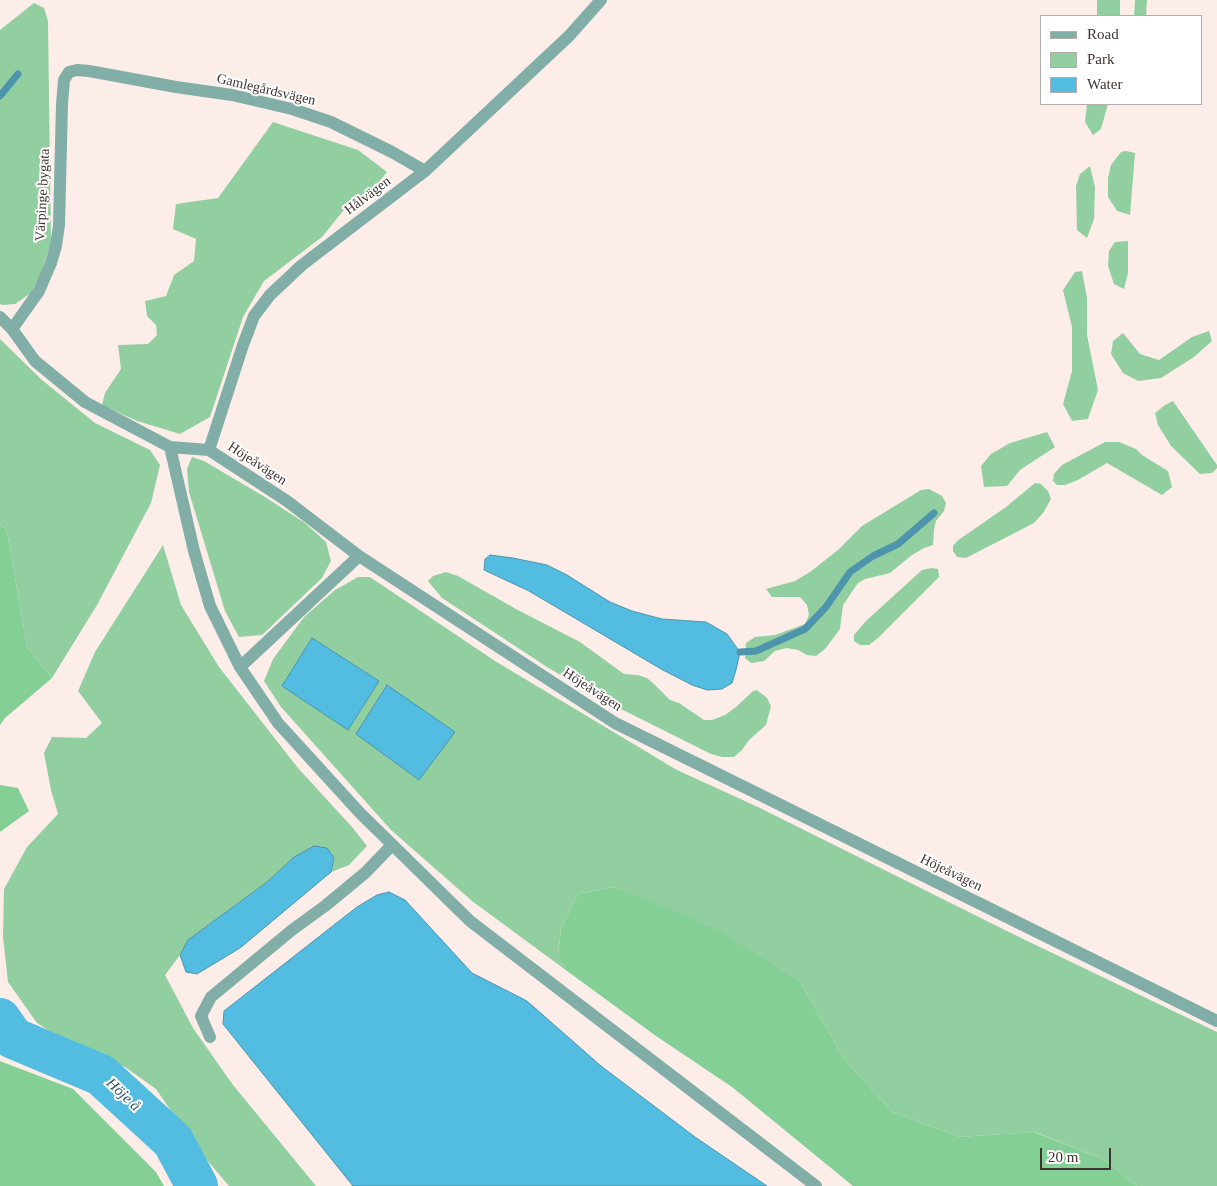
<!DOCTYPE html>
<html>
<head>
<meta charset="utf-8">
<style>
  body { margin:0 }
  #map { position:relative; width:1217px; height:1186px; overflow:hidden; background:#fcede8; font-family:Georgia,serif }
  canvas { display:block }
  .legend { position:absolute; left:1040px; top:15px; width:162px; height:90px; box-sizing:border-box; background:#fff; border:1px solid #b3aeac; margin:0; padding:6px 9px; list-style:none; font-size:15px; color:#41342f }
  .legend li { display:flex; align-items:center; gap:10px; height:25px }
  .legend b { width:25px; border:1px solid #b3aeac }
  .scale { position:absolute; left:1040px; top:1148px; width:71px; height:22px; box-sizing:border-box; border:2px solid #41342f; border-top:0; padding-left:6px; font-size:15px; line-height:18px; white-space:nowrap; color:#41342f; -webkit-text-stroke:4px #fff; paint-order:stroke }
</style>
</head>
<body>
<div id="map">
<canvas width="1217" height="1186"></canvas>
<ul class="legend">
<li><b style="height:6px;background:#81aea7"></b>Road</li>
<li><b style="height:14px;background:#92cfa0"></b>Park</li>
<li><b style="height:14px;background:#52bde1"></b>Water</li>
</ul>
<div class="scale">20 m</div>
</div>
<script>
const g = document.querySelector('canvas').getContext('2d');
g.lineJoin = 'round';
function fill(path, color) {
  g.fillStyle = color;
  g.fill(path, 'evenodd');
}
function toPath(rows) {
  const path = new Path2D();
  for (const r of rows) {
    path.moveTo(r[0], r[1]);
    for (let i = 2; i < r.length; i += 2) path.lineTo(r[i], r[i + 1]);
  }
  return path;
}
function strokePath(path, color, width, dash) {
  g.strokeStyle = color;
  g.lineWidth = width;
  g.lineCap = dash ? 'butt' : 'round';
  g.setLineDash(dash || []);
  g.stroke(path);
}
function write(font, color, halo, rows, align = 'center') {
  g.font = font + ' Georgia,serif';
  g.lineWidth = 4;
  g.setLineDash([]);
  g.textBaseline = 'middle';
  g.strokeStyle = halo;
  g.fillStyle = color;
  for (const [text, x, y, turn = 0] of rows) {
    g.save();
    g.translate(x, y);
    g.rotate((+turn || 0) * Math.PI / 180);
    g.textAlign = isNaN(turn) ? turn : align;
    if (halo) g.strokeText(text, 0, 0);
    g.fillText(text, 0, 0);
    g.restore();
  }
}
fill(toPath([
  [1097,0,1120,0,1120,16,1097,16],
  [1135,0,1147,0,1146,16,1134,16],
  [34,3,44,8,48,21,51,243,41,273,31,293,15,304,2,305,0,304,0,30],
  [1087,104,1108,104,1101,129,1093,135,1085,122],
  [273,122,358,150,387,172,372,191,343,211,322,237,264,281,243,317,210,417,180,434,137,421,102,405,105,393,121,369,118,345,148,344,157,335,156,325,147,316,145,301,166,296,174,275,194,261,196,239,173,229,176,204,218,198],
  [1126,151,1135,153,1130,215,1117,211,1108,197,1108,178,1111,165,1121,152],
  [1090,166,1095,187,1094,219,1087,238,1077,230,1076,186,1080,174],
  [1128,241,1128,273,1124,289,1114,284,1108,266,1109,251,1115,242],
  [1082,271,1087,298,1087,335,1098,390,1088,419,1072,421,1063,404,1072,371,1072,327,1063,290,1075,272],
  [1209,331,1212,341,1194,357,1161,378,1138,381,1123,373,1111,354,1113,341,1123,333,1140,354,1159,360,1192,337],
  [0,339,42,380,95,423,150,450,160,465,151,503,97,605,52,678,27,647,7,531,0,524],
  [1173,401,1217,465,1217,468,1212,473,1200,474,1171,446,1158,425,1155,413,1165,405],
  [1047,432,1055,447,1020,470,1007,486,984,487,981,466,991,454,1010,443],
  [1105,442,1119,442,1136,449,1142,455,1168,471,1172,487,1162,495,1107,463,1078,480,1065,485,1057,485,1053,481,1054,474,1062,465],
  [192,457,204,461,265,497,305,523,326,542,331,561,322,578,262,635,239,637,225,611,189,492,187,469],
  [1035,483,1041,484,1048,491,1051,499,1043,513,1034,523,966,558,957,557,953,551,953,546,957,541,1006,507],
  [929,489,942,496,946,503,944,511,936,521,934,529,933,545,924,548,912,555,890,573,865,579,858,583,843,605,840,629,825,649,816,656,807,655,798,650,787,648,775,651,764,661,751,663,745,658,746,643,755,637,775,635,805,624,809,615,807,605,800,597,772,597,766,589,795,581,810,572,838,550,862,526,921,490],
  [163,545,181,605,219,667,298,768,352,827,367,846,349,865,331,872,334,858,294,857,267,882,188,940,180,955,165,975,193,1028,233,1085,316,1186,229,1186,195,1146,156,1089,125,1067,76,1048,37,1023,8,982,3,937,4,889,27,847,58,814,51,790,44,753,52,737,86,738,102,723,78,691,95,652],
  [931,568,938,569,939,577,878,638,869,645,860,645,854,641,854,635,866,621,922,570],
  [446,572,458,576,516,609,580,642,624,674,638,675,647,678,653,683,670,700,679,703,704,720,712,720,725,715,736,707,753,691,757,690,767,698,771,706,766,725,749,740,742,750,734,757,722,757,711,754,599,698,547,667,442,598,428,581,433,576],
  [358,577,370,577,495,661,677,770,758,807,1019,937,1217,1032,1217,1186,1137,1186,1103,1159,1035,1132,959,1137,892,1112,843,1058,801,983,613,887,578,894,561,929,558,954,567,971,472,901,391,830,281,707,264,681,273,659,304,617,335,590]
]), '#92cfa0');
fill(toPath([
  [0,524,7,531,27,647,52,678,5,718,0,725],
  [0,785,18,788,29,811,0,832],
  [613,887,680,913,723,933,801,983,843,1058,892,1112,959,1137,1034,1132,1103,1159,1137,1186,853,1186,732,1087,656,1036,567,971,558,955,561,929,578,894],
  [0,1061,73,1089,156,1172,164,1186,0,1186]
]), '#84cf96');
const water = toPath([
  [490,555,513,558,547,565,567,575,610,602,632,611,662,619,706,622,727,634,740,652,736,670,732,683,722,689,707,690,692,685,661,669,529,591,484,570,485,559,490,555],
  [312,638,379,681,348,730,282,686,312,638],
  [387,685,455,732,419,780,356,734,387,685],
  [314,846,327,848,334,858,331,872,240,948,197,974,186,972,180,955,188,940,267,882,294,857,314,846],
  [389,892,405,900,472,973,527,1001,601,1066,695,1137,767,1186,353,1186,223,1024,224,1011,357,907,377,895,389,892]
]);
fill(water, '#52bde1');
strokePath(water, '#4d94ac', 1);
strokePath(toPath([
  [0,96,18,74],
  [740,652,756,651,805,629,826,607,850,572,873,556,898,544,934,513]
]), '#4d94ac', 7);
strokePath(toPath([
  [0,1019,13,1038,101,1075,173,1141,197,1186]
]), '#52bde1', 42);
strokePath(toPath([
  [0,317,12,329,35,361,85,402,170,447,209,450,287,501,359,556,615,723,1217,1021],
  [12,329,39,291,51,263,56,246,59,225,62,104,64,80,69,72,77,70,89,71,176,87,232,95,292,109,331,122,392,152,425,171],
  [170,447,194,551,210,606,240,667,278,723,360,813,470,921,816,1186],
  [209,450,243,345,254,316,270,295,302,265,425,171,569,36,601,0],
  [240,667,359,556],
  [210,1037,201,1016,211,997,292,930,325,906,365,873,392,845]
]), '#81aea7', 12);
write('14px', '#41342f', '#fff', [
  ["Gamlegårdsvägen",266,90,13],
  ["Värpinge bygata",43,195,-87],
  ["Hålvägen",368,196,-37],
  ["Höjeåvägen",257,464,33],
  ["Höjeåvägen",592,690,33],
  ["Höjeåvägen",951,873,26]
]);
write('italic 15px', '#265363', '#fff', [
  ["Höje å",123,1095,43]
]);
</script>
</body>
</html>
